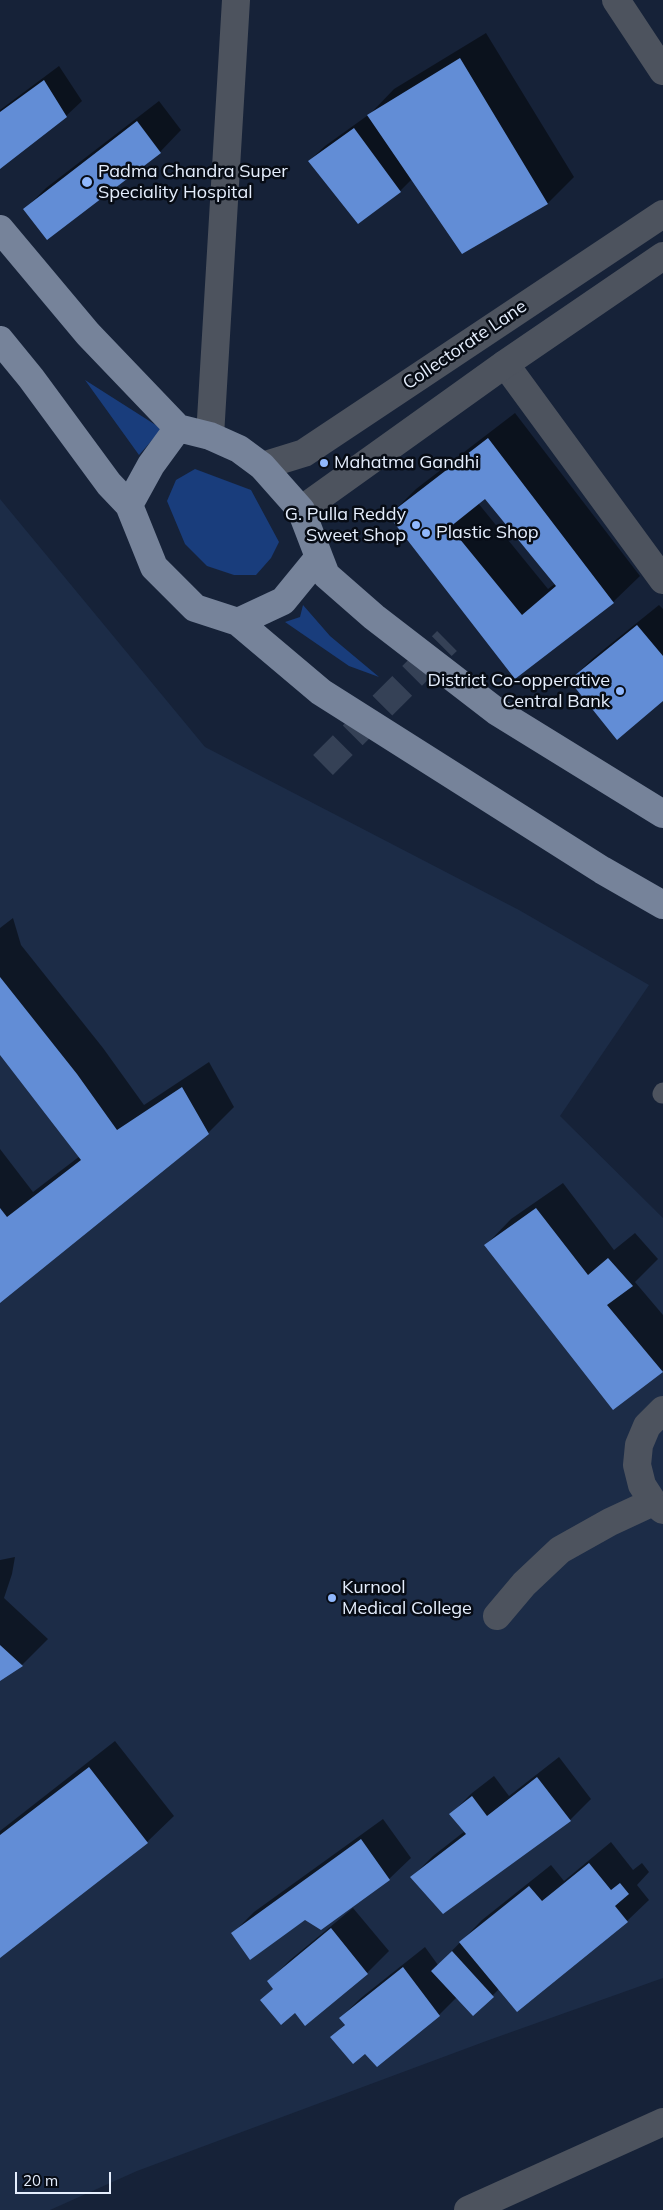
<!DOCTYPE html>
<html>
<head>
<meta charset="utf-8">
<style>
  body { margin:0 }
  #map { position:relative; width:663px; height:2210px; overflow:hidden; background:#162238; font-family:Mulish,sans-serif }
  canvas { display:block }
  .scale { position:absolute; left:15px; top:2172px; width:96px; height:22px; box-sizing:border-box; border:2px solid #e5eefd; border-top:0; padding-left:6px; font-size:15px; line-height:18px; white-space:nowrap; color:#e5eefd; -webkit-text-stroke:4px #070c15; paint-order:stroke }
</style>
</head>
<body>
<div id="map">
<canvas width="663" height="2210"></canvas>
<div class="scale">20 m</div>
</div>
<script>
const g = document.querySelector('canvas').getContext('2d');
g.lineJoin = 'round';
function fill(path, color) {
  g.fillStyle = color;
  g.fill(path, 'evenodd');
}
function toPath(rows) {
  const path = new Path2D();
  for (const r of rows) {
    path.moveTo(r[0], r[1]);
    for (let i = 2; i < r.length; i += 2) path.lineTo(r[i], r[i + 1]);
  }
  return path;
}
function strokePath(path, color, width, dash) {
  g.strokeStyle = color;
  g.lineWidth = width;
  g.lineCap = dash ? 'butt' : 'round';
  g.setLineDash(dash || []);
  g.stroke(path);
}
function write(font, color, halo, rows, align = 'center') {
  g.font = font + ' Mulish,sans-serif';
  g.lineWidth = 5;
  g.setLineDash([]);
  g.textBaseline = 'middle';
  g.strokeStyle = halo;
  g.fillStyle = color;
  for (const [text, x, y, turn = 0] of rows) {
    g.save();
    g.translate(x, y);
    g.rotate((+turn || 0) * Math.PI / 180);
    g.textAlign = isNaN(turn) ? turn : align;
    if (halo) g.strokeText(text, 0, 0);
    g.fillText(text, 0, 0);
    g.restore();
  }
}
fill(toPath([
  [0,499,205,747,519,910,649,985,560,1116,663,1218,663,1978,489,2040,137,2171,50,2210,0,2210]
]), '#1c2c47');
fill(toPath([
  [85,380,162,429,139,455],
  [195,469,251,490,279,542,271,558,256,575,234,575,207,566,185,544,167,501,176,480],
  [303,605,330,636,379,677,349,666,285,622,300,617]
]), '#193d7c');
fill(toPath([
  [486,33,574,177,548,203,462,252,412,179,400,191,309,161,325,146,371,113,394,89],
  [59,66,82,101,66,116,0,167,0,110],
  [159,101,181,130,160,152,48,238,25,209,46,188],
  [515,413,640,576,613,602,515,678,390,515,416,489],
  [485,497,556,583,548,589,478,503],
  [659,605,663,609,663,699,571,680,592,659],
  [13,918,21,945,103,1048,144,1105,209,1062,234,1107,208,1133,0,1301,0,1149,33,1192,80,1156,0,1053,0,928],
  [563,1183,614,1250,635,1233,658,1259,635,1282,663,1315,663,1370,613,1408,485,1246,511,1219],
  [15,1557,12,1574,4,1598,48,1639,22,1665,0,1679,0,1560],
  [115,1741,174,1816,147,1842,0,1957,0,1831],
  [559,1757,591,1799,570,1820,412,1877,433,1856,465,1831,451,1814,472,1793,494,1776,509,1796],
  [383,1819,411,1858,389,1879,233,1933,254,1912],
  [611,1842,633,1870,642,1863,649,1872,637,1885,649,1900,627,1921,499,1989,473,2015,457,1997,439,2015,365,2052,332,2038,345,2024,340,2018,362,1997,425,1947,438,1965,482,1920,551,1865,564,1881],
  [353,1908,389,1951,367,1973,306,2024,295,2011,262,2000,274,1988,269,1981,290,1960]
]), '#0007');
fill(toPath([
  [460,58,548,204,462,254,367,115],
  [44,80,67,117,0,169,0,112],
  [137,121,161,153,47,240,23,209],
  [354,128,401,192,358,224,308,161],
  [488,438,614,603,515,679,388,515],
  [485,499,556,586,522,615,450,527],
  [637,625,663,656,663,701,617,740,569,680],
  [0,977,77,1074,117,1130,182,1087,209,1134,0,1303,0,1208,7,1217,81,1160,0,1055],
  [536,1208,588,1275,608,1258,633,1286,607,1305,663,1372,613,1410,484,1245],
  [0,1645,23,1666,0,1681],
  [89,1767,148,1843,0,1958,0,1835],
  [537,1777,571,1821,443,1914,410,1877,466,1834,449,1814,472,1796,487,1816],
  [361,1839,390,1880,321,1930,305,1920,250,1960,231,1933],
  [589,1863,611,1890,620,1883,629,1894,615,1906,628,1922,517,2012,459,1942,529,1886,542,1901],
  [331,1928,368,1974,305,2026,295,2013,281,2025,260,2000,273,1989,267,1981],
  [452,1951,494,1997,473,2016,431,1971],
  [403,1967,440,2016,377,2067,365,2054,353,2064,330,2037,345,2025,339,2018]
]), '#628dd6');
strokePath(toPath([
  [323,765,447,641]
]), '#354156', 28, [28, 14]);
strokePath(toPath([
  [662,1094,663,1092]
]), '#4d535e', 19);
strokePath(toPath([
  [505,364,663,580],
  [663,1410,647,1426,639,1445,637,1465,642,1485,653,1502,663,1510],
  [497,1616,524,1584,560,1550,610,1522,653,1502],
  [468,2210,663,2122]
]), '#4d535e', 28);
strokePath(toPath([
  [616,0,663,71],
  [210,436,236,0],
  [262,466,304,453,663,214],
  [301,510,505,364,663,256]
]), '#4d535e', 28);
strokePath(toPath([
  [0,229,88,334,178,428,210,436,239,449,262,466,301,510,319,557,283,601,238,622,195,608,154,567,129,505,151,465,178,428],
  [0,340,31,378,109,484,129,505],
  [319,557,326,575,374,617,496,711,663,814],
  [238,622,321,692,602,870,663,905]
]), '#76839a', 28);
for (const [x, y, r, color] of [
  [87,182,6,"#90b8fd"],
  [324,463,5,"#90b8fd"],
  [416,525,5,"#90b8fd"],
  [426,533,5,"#90b8fd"],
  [620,691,5,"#90b8fd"],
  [332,1598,5,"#90b8fd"]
]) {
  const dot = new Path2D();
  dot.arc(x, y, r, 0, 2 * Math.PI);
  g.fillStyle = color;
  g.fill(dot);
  strokePath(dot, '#070c15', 2);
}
write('18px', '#e5eefd', '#070c15', [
  ["Padma Chandra Super",98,172],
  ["Speciality Hospital",98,193],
  ["Mahatma Gandhi",334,463],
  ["G. Pulla Reddy",406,515,"right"],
  ["Sweet Shop",406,536,"right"],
  ["Plastic Shop",436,533],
  ["District Co-opperative",610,681,"right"],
  ["Central Bank",610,702,"right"],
  ["Kurnool",342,1588],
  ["Medical College",342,1609]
], 'left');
write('18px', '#e5eefd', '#070c15', [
  ["Collectorate Lane",465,345,-34]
]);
</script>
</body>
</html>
